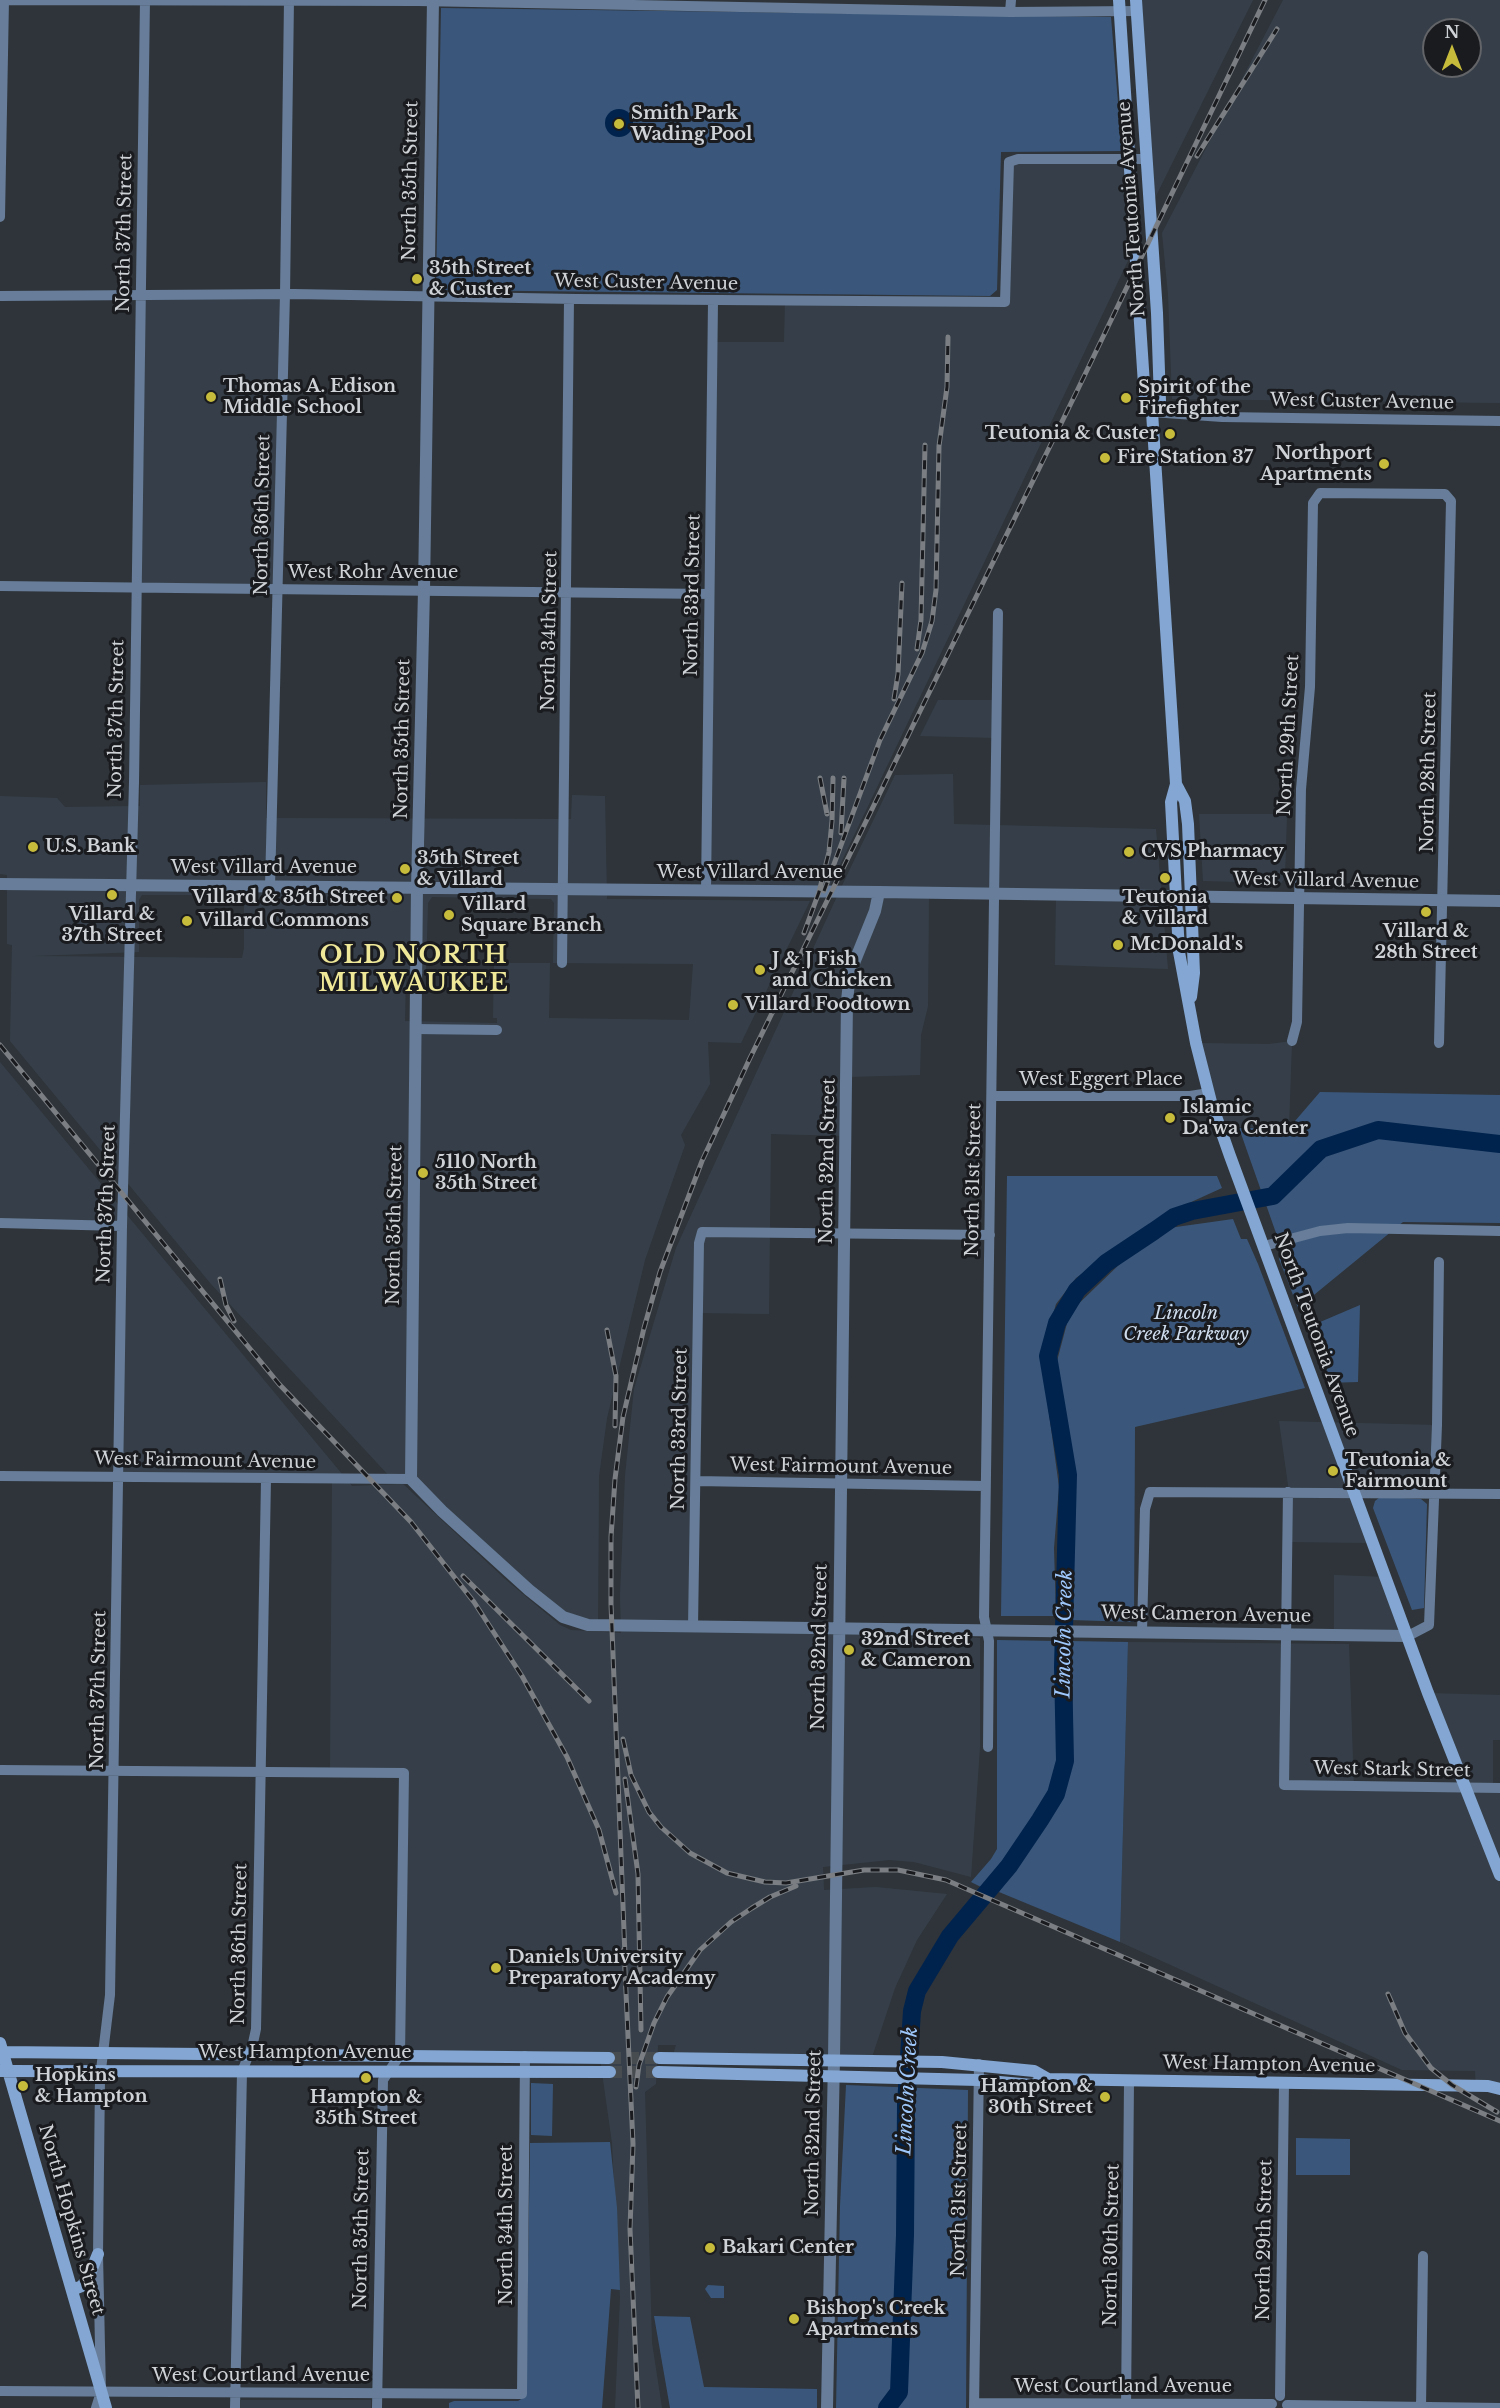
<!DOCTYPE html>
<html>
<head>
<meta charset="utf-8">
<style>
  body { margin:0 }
  #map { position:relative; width:1500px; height:2408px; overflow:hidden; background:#2f343a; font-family:"Libre Baskerville",serif }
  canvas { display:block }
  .north { position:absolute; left:1422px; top:18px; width:60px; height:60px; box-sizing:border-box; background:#191b1e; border:2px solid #626468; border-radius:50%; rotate:0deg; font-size:16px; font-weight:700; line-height:24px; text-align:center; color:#cfd2d6 }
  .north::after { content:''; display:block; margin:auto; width:21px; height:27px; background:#c7bb3c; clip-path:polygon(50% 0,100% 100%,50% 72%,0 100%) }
</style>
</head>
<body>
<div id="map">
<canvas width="1500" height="2408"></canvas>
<div class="north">N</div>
</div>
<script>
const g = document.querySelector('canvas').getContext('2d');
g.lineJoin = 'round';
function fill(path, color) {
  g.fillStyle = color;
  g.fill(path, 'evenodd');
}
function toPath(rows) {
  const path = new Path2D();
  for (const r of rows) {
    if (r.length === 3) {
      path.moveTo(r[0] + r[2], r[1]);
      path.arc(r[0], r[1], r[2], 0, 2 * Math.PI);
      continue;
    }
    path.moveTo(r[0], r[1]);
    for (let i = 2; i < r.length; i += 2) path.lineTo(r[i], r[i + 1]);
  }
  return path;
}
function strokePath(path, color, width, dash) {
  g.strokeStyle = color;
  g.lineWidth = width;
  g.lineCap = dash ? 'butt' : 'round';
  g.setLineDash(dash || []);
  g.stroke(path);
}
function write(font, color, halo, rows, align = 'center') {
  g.font = font + ' "Libre Baskerville",serif';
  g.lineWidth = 6;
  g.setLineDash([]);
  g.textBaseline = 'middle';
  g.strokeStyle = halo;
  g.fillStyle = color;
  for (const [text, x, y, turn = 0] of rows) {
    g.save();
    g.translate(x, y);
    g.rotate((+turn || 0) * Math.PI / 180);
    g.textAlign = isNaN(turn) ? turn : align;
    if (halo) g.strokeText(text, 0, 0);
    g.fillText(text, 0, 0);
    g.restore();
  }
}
fill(toPath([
  [1136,0,1253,0,1150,208],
  [1283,0,1500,0,1500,403,1172,399,1168,294,1162,233],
  [1434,30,1470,30,1470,66,1434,66],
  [1131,160,1136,244,827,892,706,891,713,342,784,342,785,301,1004,302,1009,162],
  [141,294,285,294,278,589,136,587],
  [938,700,997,700,997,738,920,736],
  [953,774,954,824,1156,829,1168,969,1055,965,1056,896,929,893,928,1006,921,1035,920,1075,847,1077,846,1136,771,1134,769,1314,699,1313,693,1626,853,1628,980,1638,980,1747,971,1877,914,1862,889,1860,823,1867,824,1890,876,1887,947,1894,917,1940,895,1988,871,2060,672,2058,676,2045,658,2045,656,2084,645,2092,652,2343,662,2408,615,2408,620,2298,612,2143,600,2058,400,2055,404,1773,330,1772,332,1479,118,1477,122,1226,0,1223,0,1062,352,1486,403,1484,505,1579,560,1625,571,1630,621,1633,620,1596,625,1476,634,1389,676,1248,839,892,895,775],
  [266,782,266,818,571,819,572,795,605,796,607,899,810,901,741,1043,708,1042,710,1084,681,1135,685,1145,645,1260,607,1418,599,1476,598,1625,571,1621,411,1479,392,1479,211,1284,10,1041,12,945,7,944,7,875,0,874,0,796,57,798,65,807,140,806,140,785],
  [142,895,244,895,244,948,242,958,33,956,139,952,139,900],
  [432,897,551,899,554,903,553,963,693,964,689,1020,549,1018,550,963,494,963,493,1018,497,1018,497,1023,405,1021,406,974,426,974,428,903],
  [1199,814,1287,814,1285,878,1281,883,1203,881],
  [1292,1041,1289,1128,1220,1127,1196,1043,1269,1044],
  [1279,1421,1437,1425,1435,1493,1355,1494,1372,1543,1288,1542,1289,1492],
  [1334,1575,1386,1577,1408,1636,1334,1635],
  [1128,1642,1349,1644,1354,1790,1465,1787,1428,1693,1500,1695,1500,1740,1493,1740,1493,1787,1500,1788,1500,2083,1476,2086,1475,2071,1402,2070,1120,1942],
  [241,2400,371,2400,371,2408,240,2408]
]), '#363f49');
fill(toPath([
  [441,8,1111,17,1122,151,1001,152,997,290,990,296,436,290],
  [1320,1092,1500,1095,1500,1223,1403,1222,1298,1308,1279,1259,1279,1252,1282,1250,1239,1128,1289,1128],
  [1007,1176,1217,1176,1222,1188,1167,1213,1076,1278,1056,1304,1041,1355,1059,1487,1054,1548,1056,1616,1001,1616],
  [1233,1219,1241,1239,1247,1239,1258,1264,1305,1388,1135,1427,1134,1622,1071,1620,1073,1469,1057,1361,1070,1312,1125,1259,1169,1228],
  [1360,1305,1358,1382,1327,1383,1306,1328],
  [1380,1497,1421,1499,1427,1504,1424,1608,1412,1610,1373,1508,1375,1501],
  [997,1640,1056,1641,1059,1758,1048,1801,1032,1824,981,1887,971,1882,991,1859,997,1849],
  [1069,1641,1128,1642,1120,1942,999,1892,1058,1804,1069,1778,1073,1695],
  [531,2083,553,2084,552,2136,531,2135],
  [846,2085,968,2090,966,2408,836,2408,840,2206],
  [1296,2138,1350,2139,1350,2175,1296,2175],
  [610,2142,617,2208,620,2290,611,2289,602,2408,449,2408,449,2403,454,2401,518,2401,526,2396,530,2143],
  [708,2285,724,2286,724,2298,711,2298,705,2289],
  [654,2316,690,2317,704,2387,817,2389,817,2408,670,2408]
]), '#3a577b');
fill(toPath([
  [619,123,14]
]), '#00234d');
strokePath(toPath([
  [887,2408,899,2392,905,2235,906,2104,912,2011,917,1991,950,1936,1009,1866,1040,1820,1056,1794,1065,1761,1063,1667,1068,1475,1048,1356,1057,1323,1077,1290,1106,1263,1154,1231,1174,1217,1192,1211,1273,1196,1321,1149,1378,1130,1500,1144]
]), '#00234d', 18);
strokePath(toPath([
  [609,2058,659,2058],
  [610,2072,658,2072]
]), '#474c51', 12, [12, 6]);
strokePath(toPath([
  [0,0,418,1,1010,12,1137,11],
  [1010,12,1011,0],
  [0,217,4,0],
  [0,296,294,294,576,299,1005,302,1009,162,1018,159,1146,159],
  [1152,412,1222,417,1500,421],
  [0,586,709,594],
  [270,886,285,294,289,0],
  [706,891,713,301],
  [562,963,569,299],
  [415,1029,497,1030],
  [1292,1041,1297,1022,1301,789,1310,687,1313,503,1320,493,1445,494,1451,501,1439,1043],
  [992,1096,1190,1096,1209,1093],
  [0,1223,122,1226],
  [1264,1246,1320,1231,1348,1228,1500,1231],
  [0,1476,411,1479],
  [696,1481,985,1486],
  [1288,1492,1284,1785,1500,1788],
  [693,1627,699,1243,702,1232,990,1235],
  [1142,1632,1145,1509,1150,1492,1500,1494],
  [1408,1636,1429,1625,1437,1425,1439,1262],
  [988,1747,989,1641,984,1617,998,613],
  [0,1770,404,1773,400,2055,383,2080,377,2408],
  [0,2391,522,2394,525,2056],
  [1280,2396,1284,2083],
  [974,2403,1272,2404],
  [1287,2405,1500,2408],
  [96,2408,101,2392,98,2254,100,2078,110,1995,122,1226,134,782,145,0],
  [235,2408,242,2072,253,2043,256,2029,266,1479],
  [974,2408,979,2064],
  [1126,2408,1129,2082],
  [1421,2408,1423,2256]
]), '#677d99', 10);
strokePath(toPath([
  [433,0,424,590,417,887,411,1479,442,1511,529,1590,563,1617,588,1625,1408,1636],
  [0,884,879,892,1500,901],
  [827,2408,834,2059,847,1001,850,973,875,911,879,892]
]), '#677d99', 12);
strokePath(toPath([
  [1119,0,1145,400,1152,412,1176,784,1171,802,1179,952,1196,1043,1211,1102,1230,1156,1428,1693,1500,1875],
  [1136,0,1157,313,1160,401,1152,412],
  [1176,784,1185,801,1188,824,1194,973,1191,997],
  [0,2043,106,2408],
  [0,2052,609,2058],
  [659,2058,942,2062,1034,2071,1048,2079],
  [0,2071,610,2072],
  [658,2072,978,2080,1032,2085,1048,2079,1488,2086,1500,2089],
  [72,2290,82,2286,89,2276,98,2254]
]), '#83a6d2', 12);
const rail = toPath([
  [1197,156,1277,29],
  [917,649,921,620,925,445],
  [894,699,898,674,902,583],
  [820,778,827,814],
  [841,833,844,778],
  [824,891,880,740,922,653,932,621,936,590,939,446,947,387,948,337],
  [804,933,819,892,829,852,832,821,833,778],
  [0,1045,279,1384,411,1522,474,1602,522,1676,567,1757,599,1830,616,1893],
  [220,1279,226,1305,234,1321],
  [607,1330,616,1376,615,1426],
  [463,1576,589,1701],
  [623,1739,631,1775,649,1812,661,1827,690,1853,727,1873,765,1882,786,1883,864,1870,898,1870,946,1880,1500,2121],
  [625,1779,638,1874,641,2030],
  [624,1949,633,2144,630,2229,638,2408],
  [625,1956,611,1604,611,1537,615,1479,623,1417,644,1328,660,1272,702,1161,750,1058,1077,391,1265,0],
  [1388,1994,1405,2033,1431,2068,1452,2085,1497,2112],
  [636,2087,639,2065,654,2023,667,1997,700,1950,731,1922,752,1908,770,1897,796,1886]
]);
strokePath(rail, '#7b7f84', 5);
strokePath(rail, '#191b1e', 3, [9]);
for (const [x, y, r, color] of [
  [619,124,6,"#c7bb3c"],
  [417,279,6,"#c7bb3c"],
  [211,397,6,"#c7bb3c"],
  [1126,398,6,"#c7bb3c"],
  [1170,434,6,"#c7bb3c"],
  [1105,458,6,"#c7bb3c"],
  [1384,464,6,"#c7bb3c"],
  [33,847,6,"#c7bb3c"],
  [1129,852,6,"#c7bb3c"],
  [405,869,6,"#c7bb3c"],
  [1165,878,6,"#c7bb3c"],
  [112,895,6,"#c7bb3c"],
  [397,898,6,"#c7bb3c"],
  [1426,912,6,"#c7bb3c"],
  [449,915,6,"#c7bb3c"],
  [187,921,6,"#c7bb3c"],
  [1118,945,6,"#c7bb3c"],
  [760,970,6,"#c7bb3c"],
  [733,1005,6,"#c7bb3c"],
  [1170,1118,6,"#c7bb3c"],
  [423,1173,6,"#c7bb3c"],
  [1333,1471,6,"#c7bb3c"],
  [849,1650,6,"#c7bb3c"],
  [496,1968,6,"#c7bb3c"],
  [366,2078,6,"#c7bb3c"],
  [23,2086,6,"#c7bb3c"],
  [1105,2097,6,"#c7bb3c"],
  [710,2248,6,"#c7bb3c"],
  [794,2319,6,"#c7bb3c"]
]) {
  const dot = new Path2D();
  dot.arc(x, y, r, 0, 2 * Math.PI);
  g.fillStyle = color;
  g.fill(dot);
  strokePath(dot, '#191b1e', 2);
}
write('bold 18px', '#cfd2d6', '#191b1e', [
  ["Smith Park",631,114],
  ["Wading Pool",631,135],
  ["35th Street",429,269],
  ["& Custer",429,290],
  ["Thomas A. Edison",223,387],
  ["Middle School",223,408],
  ["Spirit of the",1138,388],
  ["Firefighter",1138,409],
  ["Teutonia & Custer",1158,434,"right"],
  ["Northport",1372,454,"right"],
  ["Apartments",1372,475,"right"],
  ["Fire Station 37",1117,458],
  ["U.S. Bank",45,847],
  ["CVS Pharmacy",1141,852],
  ["35th Street",417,859],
  ["& Villard",417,880],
  ["Villard & 35th Street",385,898,"right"],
  ["Teutonia",1165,898,"center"],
  ["& Villard",1165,919,"center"],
  ["Villard",461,905],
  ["Square Branch",461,926],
  ["Villard &",112,915,"center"],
  ["37th Street",112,936,"center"],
  ["Villard Commons",199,921],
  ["Villard &",1426,932,"center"],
  ["28th Street",1426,953,"center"],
  ["McDonald's",1130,945],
  ["J & J Fish",772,960],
  ["and Chicken",772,981],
  ["Villard Foodtown",745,1005],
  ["Islamic",1182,1108],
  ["Da'wa Center",1182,1129],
  ["5110 North",435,1163],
  ["35th Street",435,1184],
  ["Teutonia &",1345,1461],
  ["Fairmount",1345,1482],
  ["32nd Street",861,1640],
  ["& Cameron",861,1661],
  ["Daniels University",508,1958],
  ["Preparatory Academy",508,1979],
  ["Hopkins",35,2076],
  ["& Hampton",35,2097],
  ["Hampton &",1093,2087,"right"],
  ["30th Street",1093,2108,"right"],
  ["Hampton &",366,2098,"center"],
  ["35th Street",366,2119,"center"],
  ["Bakari Center",722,2248],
  ["Bishop's Creek",806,2309],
  ["Apartments",806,2330]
], 'left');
write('18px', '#cfd2d6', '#191b1e', [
  ["North 35th Street",411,181,-89],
  ["North Teutonia Avenue",1132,209,-94],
  ["North 37th Street",125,233,-89],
  ["West Custer Avenue",646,283,1],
  ["West Custer Avenue",1362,402,1],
  ["North 36th Street",263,515,-89],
  ["West Rohr Avenue",373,573],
  ["North 33rd Street",693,595,-89],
  ["North 34th Street",550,631,-89],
  ["North 37th Street",117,719,-89],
  ["North 29th Street",1289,735,-87],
  ["North 35th Street",403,739,-89],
  ["North 28th Street",1429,772,-89],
  ["West Villard Avenue",264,868],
  ["West Villard Avenue",750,873],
  ["West Villard Avenue",1326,881,1],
  ["West Eggert Place",1101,1080],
  ["North 32nd Street",828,1161,-89],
  ["North 31st Street",974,1180,-89],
  ["North 37th Street",107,1204,-88],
  ["North 35th Street",395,1225,-89],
  ["North Teutonia Avenue",1316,1335,70],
  ["North 33rd Street",680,1429,-89],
  ["West Fairmount Avenue",205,1461,1],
  ["West Fairmount Avenue",841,1467,1],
  ["West Cameron Avenue",1206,1615,1],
  ["North 32nd Street",820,1647,-89],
  ["North 37th Street",99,1690,-89],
  ["West Stark Street",1392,1770,1],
  ["North 36th Street",240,1944,-89],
  ["West Hampton Avenue",305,2053],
  ["West Hampton Avenue",1269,2065,1],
  ["North 32nd Street",814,2133,-89],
  ["North 31st Street",960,2200,-89],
  ["North Hopkins Street",71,2220,74],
  ["North 34th Street",507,2225,-90],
  ["North 35th Street",362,2229,-89],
  ["North 29th Street",1265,2240,-89],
  ["North 30th Street",1112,2245,-89],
  ["West Courtland Avenue",261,2376],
  ["West Courtland Avenue",1123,2387]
]);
write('italic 18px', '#cfddee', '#191b1e', [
  ["Lincoln",1186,1314],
  ["Creek Parkway",1186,1335]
]);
write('italic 20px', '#9ec7fb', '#191b1e', [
  ["Lincoln Creek",1065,1634,-89],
  ["Lincoln Creek",908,2091,-87]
]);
g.letterSpacing = '1.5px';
write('bold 24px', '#efe899', '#191b1e', [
  ["OLD NORTH",414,956],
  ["MILWAUKEE",414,984]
]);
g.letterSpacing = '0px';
</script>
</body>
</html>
